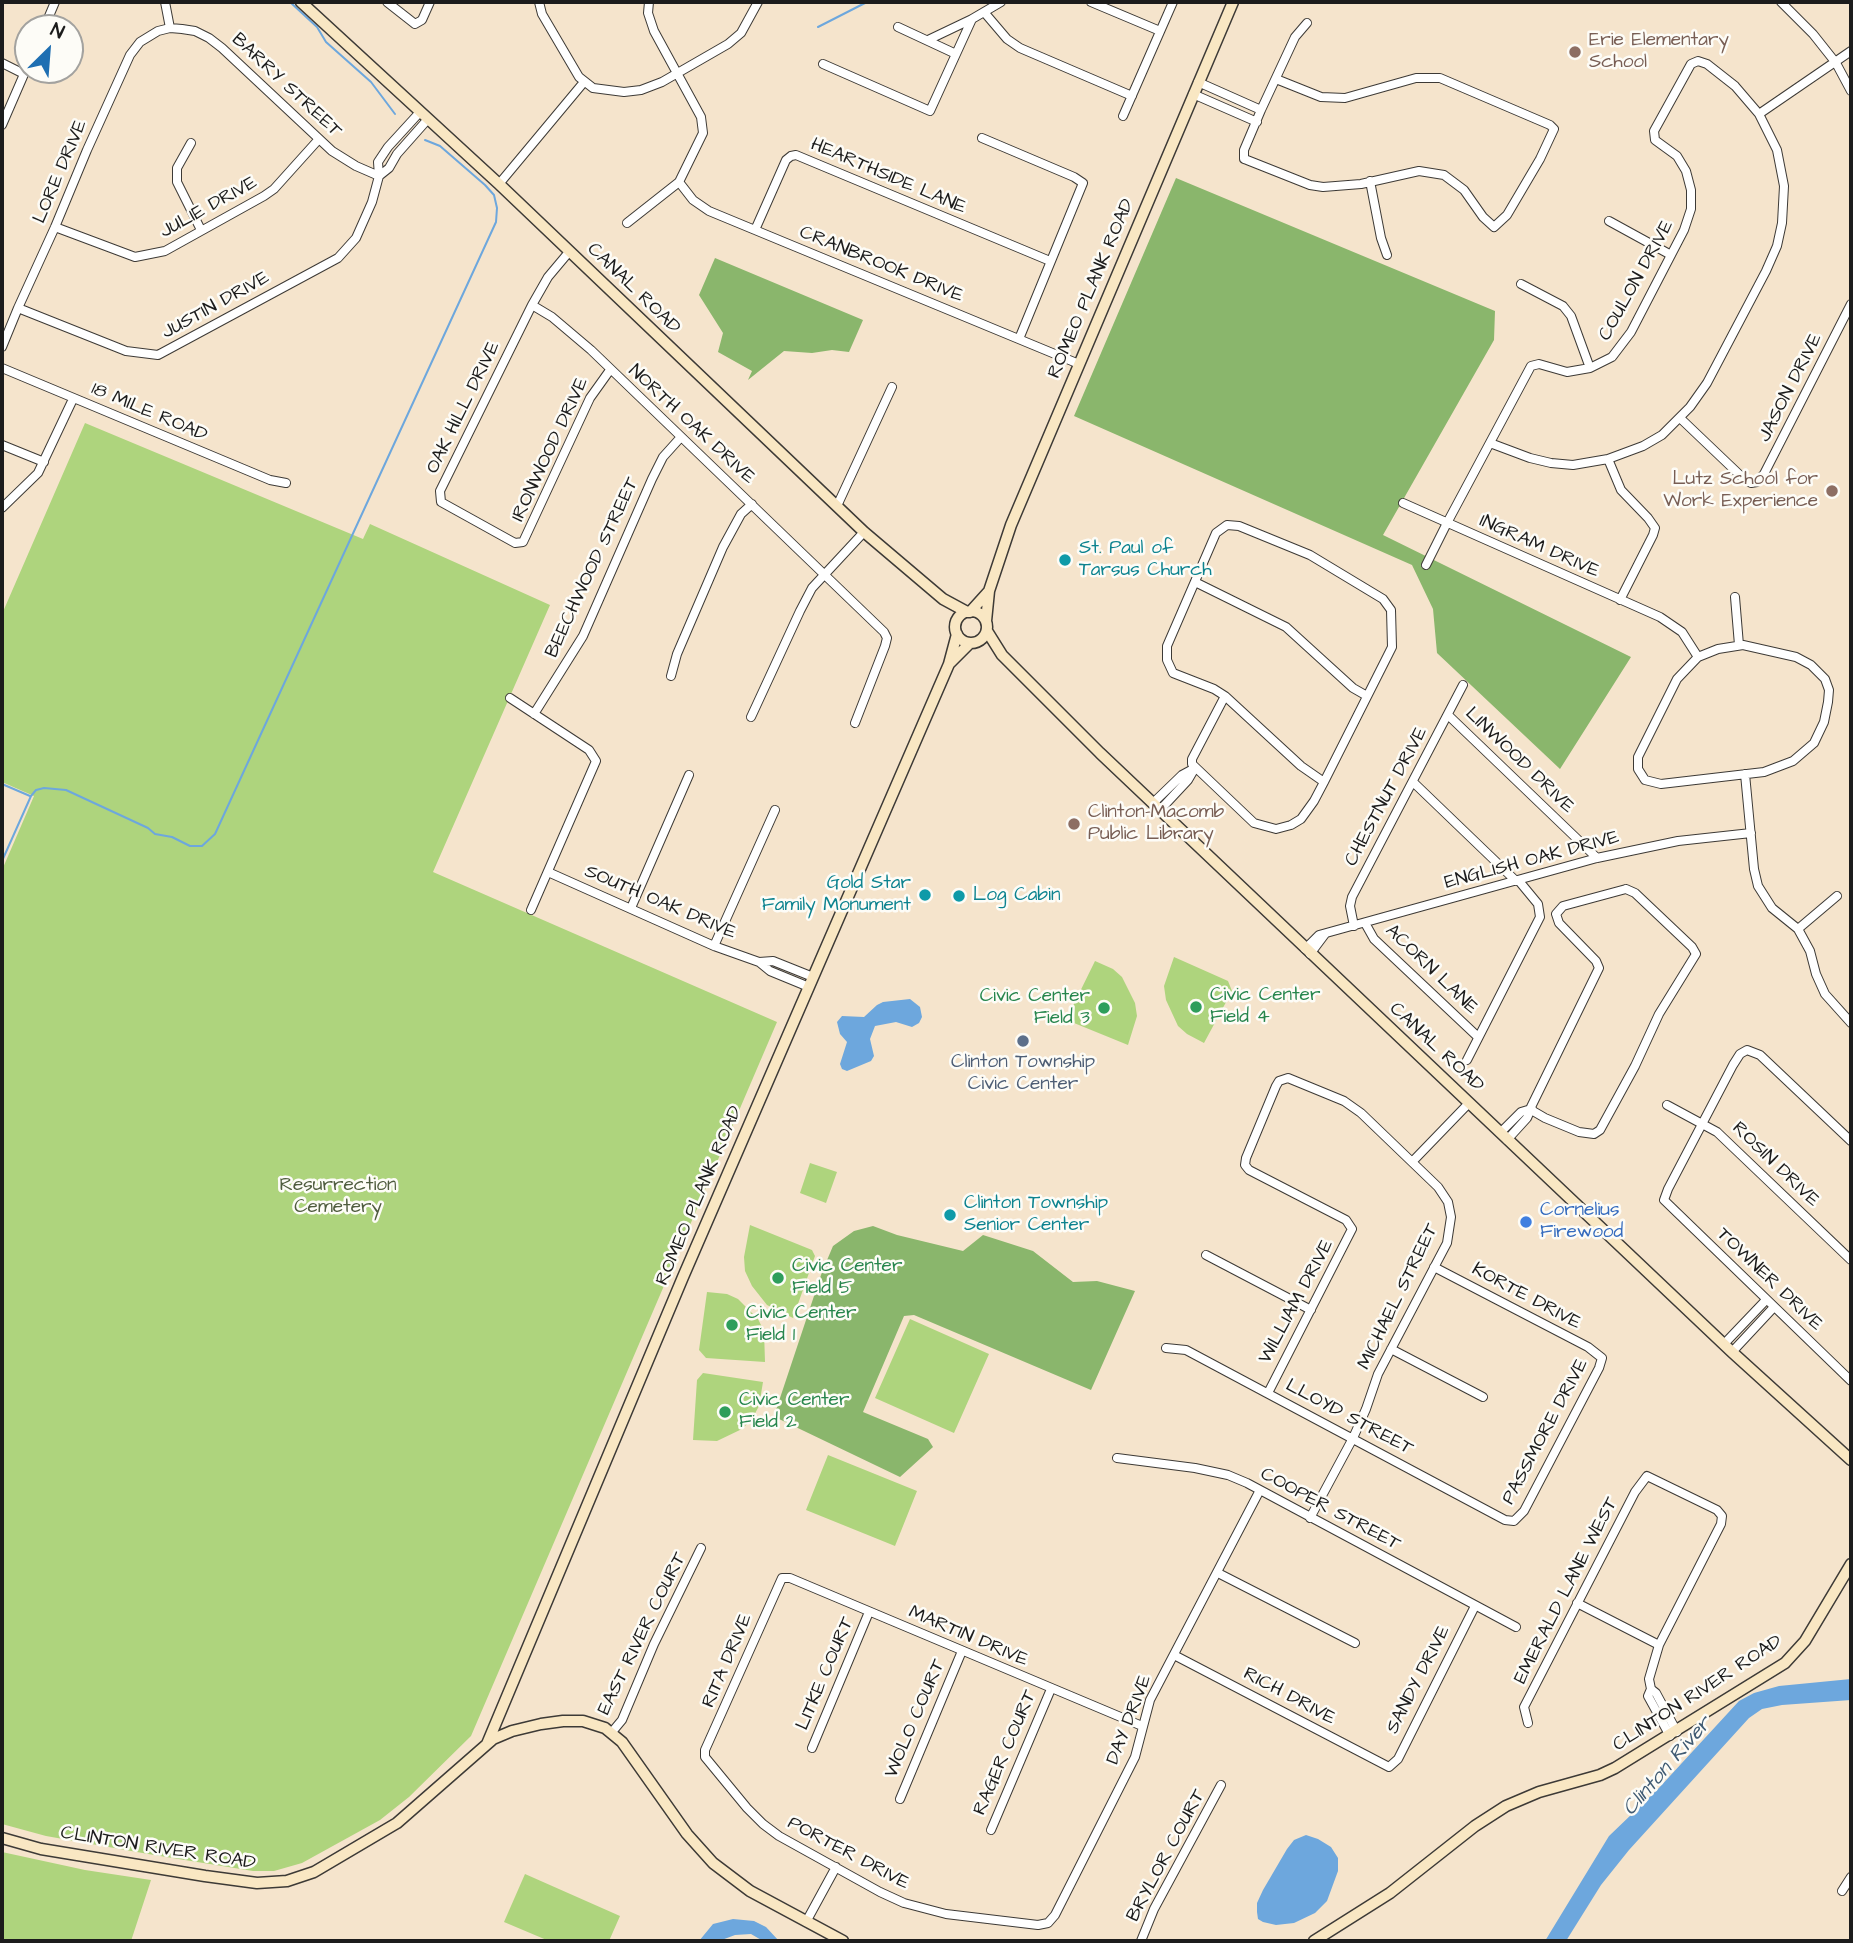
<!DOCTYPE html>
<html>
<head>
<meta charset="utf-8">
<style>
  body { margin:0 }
  #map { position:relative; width:1853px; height:1943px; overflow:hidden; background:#f5e4cc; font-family:"Architects Daughter",sans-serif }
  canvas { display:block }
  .frame { position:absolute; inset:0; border:4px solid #1c1c1c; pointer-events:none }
  .north { position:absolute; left:14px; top:14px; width:70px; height:70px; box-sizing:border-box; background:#fdfcf7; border:2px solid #a3a29f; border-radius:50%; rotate:25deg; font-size:19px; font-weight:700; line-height:28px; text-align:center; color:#1c1c1c }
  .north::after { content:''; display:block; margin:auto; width:24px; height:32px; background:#1f6fb2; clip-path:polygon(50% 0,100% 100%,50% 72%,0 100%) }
</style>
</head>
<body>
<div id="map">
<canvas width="1853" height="1943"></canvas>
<div class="frame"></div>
<div class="north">N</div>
</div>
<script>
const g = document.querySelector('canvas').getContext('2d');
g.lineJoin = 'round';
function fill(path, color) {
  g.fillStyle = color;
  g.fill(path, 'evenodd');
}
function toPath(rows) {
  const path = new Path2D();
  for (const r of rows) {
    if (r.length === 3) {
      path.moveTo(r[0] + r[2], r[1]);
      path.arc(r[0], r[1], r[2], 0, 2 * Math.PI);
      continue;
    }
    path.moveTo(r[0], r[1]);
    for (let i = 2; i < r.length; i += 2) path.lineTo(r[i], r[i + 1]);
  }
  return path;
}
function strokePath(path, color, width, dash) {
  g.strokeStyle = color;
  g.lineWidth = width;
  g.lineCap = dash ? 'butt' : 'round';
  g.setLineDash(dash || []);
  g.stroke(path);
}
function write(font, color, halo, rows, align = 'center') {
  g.font = font + ' "Architects Daughter",sans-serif';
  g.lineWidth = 5;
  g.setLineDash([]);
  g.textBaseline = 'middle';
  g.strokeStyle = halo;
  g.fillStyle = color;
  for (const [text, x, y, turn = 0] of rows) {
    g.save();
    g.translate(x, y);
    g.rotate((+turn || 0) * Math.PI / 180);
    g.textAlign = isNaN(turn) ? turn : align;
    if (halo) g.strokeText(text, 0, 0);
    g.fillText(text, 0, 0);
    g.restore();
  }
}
fill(toPath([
  [85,423,363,539,370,524,550,605,433,872,777,1022,471,1736,409,1797,380,1820,302,1863,274,1871,253,1871,154,1855,46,1836,2,1824,2,870,34,796,2,782,2,614],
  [1174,957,1228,981,1232,991,1204,1043,1187,1034,1178,1026,1166,1000,1164,986],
  [1095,961,1113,969,1122,977,1135,1003,1137,1016,1128,1045,1074,1023,1069,1014],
  [810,1163,837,1172,826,1203,800,1193],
  [750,1225,812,1250,815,1256,793,1318,767,1305,752,1286,745,1271,744,1257],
  [707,1292,727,1294,738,1299,758,1319,764,1331,765,1362,706,1358,699,1350],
  [910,1319,989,1354,954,1433,875,1398],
  [703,1373,763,1382,759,1406,752,1419,742,1429,717,1441,693,1440,697,1380],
  [828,1455,917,1491,895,1546,806,1510],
  [2,1852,85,1870,151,1880,131,1941,2,1941],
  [525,1874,620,1916,609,1941,549,1941,504,1922]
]), '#aed47d');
fill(toPath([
  [1176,178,1495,311,1494,340,1383,535,1631,657,1560,769,1437,653,1433,609,1412,565,1074,416],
  [715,258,863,320,849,352,832,350,812,353,784,351,748,380,752,371,718,352,723,333,699,295],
  [873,1226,897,1235,963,1251,983,1235,1033,1251,1073,1282,1097,1281,1135,1291,1091,1390,914,1315,904,1316,863,1412,928,1439,933,1447,900,1477,779,1419,776,1410,822,1272,833,1246,854,1231]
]), '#8ab66c');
fill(toPath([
  [910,999,920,1007,922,1017,919,1023,912,1027,896,1022,875,1026,870,1039,874,1056,871,1061,847,1071,842,1069,840,1064,847,1042,840,1034,837,1022,842,1016,864,1017,877,1005,883,1002],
  [1851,1679,1851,1700,1782,1705,1762,1709,1749,1718,1629,1850,1601,1885,1566,1941,1545,1941,1609,1836,1658,1789,1739,1701,1754,1693,1779,1686],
  [1306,1835,1318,1839,1331,1847,1338,1858,1338,1871,1327,1901,1315,1913,1294,1923,1276,1925,1263,1922,1258,1919,1257,1912,1257,1903,1263,1890,1287,1849,1294,1840],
  [733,1919,754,1921,766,1927,779,1941,763,1941,751,1934,735,1935,719,1941,699,1941,713,1924]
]), '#6da7dd');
strokePath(toPath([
  [290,2,317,27,326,42,371,82,395,114],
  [818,27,867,2],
  [2,784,30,796],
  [2,861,31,796,36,790,44,788,66,790,148,828,155,834,172,837,190,846,202,846,215,834,496,222,497,208,494,195,485,185,440,146,425,140]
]), '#6da7dd', 2);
const street = toPath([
  [165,2,170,28],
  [387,2,415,24,422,20,430,2],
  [539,2,542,14,579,77,593,88,624,92,641,90,662,82,728,44,741,33,758,2],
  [1091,2,1160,31],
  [1781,2,1813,34,1836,63,1851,91],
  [984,12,1007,39,1020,48,1132,96],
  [898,27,956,54],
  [44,28,55,2],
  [928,40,972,19],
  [2,63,24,74],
  [823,64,930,111,972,19,1001,2],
  [1276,79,1321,97,1345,98,1416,78,1440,78,1550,125,1554,129,1540,159,1507,215,1494,227,1483,217,1464,190,1444,175,1419,171,1361,184,1323,187,1310,185,1247,160,1244,159,1244,150,1261,110,1295,37,1307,23],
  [1198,82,1261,110],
  [1193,94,1257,122],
  [420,112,388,147,378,162,379,176,389,168,397,154,428,119],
  [1759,114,1851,51],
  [1123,116,1173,2],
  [2,125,28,65],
  [982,138,1074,177,1083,183,1019,339],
  [191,143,177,168,177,182,201,230],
  [1370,181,1381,238,1387,255],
  [679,182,693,200,709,211,1079,364],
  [499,184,584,82],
  [1609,221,1671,255],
  [627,223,679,182,703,133,701,117,654,31,648,13,649,2],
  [55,227,135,257,165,251,264,196,274,189,319,139],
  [755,230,786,160,791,156,796,155,1050,261],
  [569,252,548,277,532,305,440,491,441,502,515,543,523,542,590,398,610,370],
  [1521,284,1563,306,1571,316,1590,368],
  [532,305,552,317,591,350,884,632,887,638,885,646,855,723],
  [2,347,18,308,55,227,87,150,130,55,140,42,158,31,170,28,182,29,195,31,209,38,222,48,332,151,356,166,379,176,372,202,356,238,338,258,158,355,126,351,18,308],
  [2,368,270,480,286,483],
  [1680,418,1744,479,1751,483,1757,482,1764,474,1851,304],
  [2,445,44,462],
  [1608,459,1621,490,1648,518,1655,528,1653,535,1620,600],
  [1403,503,1660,617,1682,632,1698,657],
  [837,506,892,387],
  [2,508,38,473,73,399],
  [1426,565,1447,523,1531,366,1539,364,1567,372,1590,368,1612,357,1631,332,1684,230,1691,209,1691,190,1686,171,1677,156,1655,140,1654,131,1691,64,1698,61,1707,64,1735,86,1759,114,1777,150,1784,186,1782,223,1777,246,1766,271,1707,383,1690,407,1662,435,1643,446,1608,459,1573,465,1551,463,1530,458,1490,443],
  [1195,582,1286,627,1353,688,1367,696],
  [1735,597,1739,645],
  [1743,645,1796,657,1811,665,1825,679,1829,690,1828,702,1824,722,1814,743,1793,761,1764,772,1661,784,1645,780,1638,769,1638,757,1677,679,1698,657,1718,649,1743,645],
  [671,676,677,654,723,547,741,514,752,504],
  [1225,696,1192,759,1192,764,1254,823,1276,829,1291,825,1301,819,1314,801,1324,782,1389,653,1392,647,1391,610,1383,599,1310,555,1239,526,1227,525,1216,533,1167,646,1167,660,1173,673,1214,689,1225,696,1301,766,1324,782],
  [510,698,589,750,596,761,531,910],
  [534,714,583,636,652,479,663,457,681,437],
  [1448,715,1597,858],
  [751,717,800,611,812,588,864,532],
  [1745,774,1754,869,1758,886,1772,908,1798,929,1810,951,1816,974,1825,994,1851,1023],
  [1413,782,1516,881],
  [1153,803,1182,775,1195,768,1188,780,1160,810],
  [548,872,714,946,759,962,773,961,813,977],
  [1626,889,1635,893,1692,947,1696,954,1659,1014,1635,1066,1600,1130,1594,1134,1579,1132,1545,1118,1533,1111,1531,1107,1599,968,1596,961,1559,923,1556,914,1563,906,1626,889],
  [631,908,689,775],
  [1365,923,1374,939,1478,1037],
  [1354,926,1350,906,1352,897,1463,685],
  [1798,929,1837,896],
  [714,946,775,810],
  [1305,949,1319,935,1597,858,1678,841,1751,833],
  [1310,954,1325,934],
  [759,962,770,971,809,987],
  [1467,1060,1540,917,1538,904,1519,881],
  [1667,1105,1717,1132,1851,1260],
  [1500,1133,1521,1112,1531,1109,1527,1118,1507,1140],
  [1851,1141,1760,1055,1747,1050,1740,1054,1733,1065,1668,1189,1664,1200,1851,1381],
  [1412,1162,1469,1103],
  [1206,1255,1311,1310],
  [1724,1344,1766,1300],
  [1166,1348,1186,1350,1505,1520,1514,1521,1524,1511,1599,1368,1602,1358,1588,1347,1434,1267],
  [1391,1349,1483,1397],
  [1732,1352,1774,1307],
  [1268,1393,1352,1229,1346,1220,1249,1170,1245,1165,1246,1158,1276,1086,1279,1081,1288,1078,1344,1101,1361,1113,1438,1187,1448,1202,1451,1217,1447,1243,1378,1374,1366,1409,1353,1438,1310,1518],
  [1117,1458,1195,1468,1228,1475,1247,1483,1516,1627],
  [1218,1573,1355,1643],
  [1577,1603,1659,1645],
  [1174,1655,1389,1767,1398,1759,1475,1606],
  [1528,1723,1524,1707,1635,1492,1647,1476,1717,1510,1722,1516,1721,1524,1659,1645,1649,1679,1651,1689],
  [1142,1726,790,1578,782,1578,705,1750,705,1757,747,1808,763,1824,779,1836,880,1892,904,1903,946,1914,1038,1925,1048,1923,1055,1915,1135,1757,1150,1700,1260,1490],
  [612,1732,622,1720,654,1644,701,1548],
  [1670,1736,1648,1696,1651,1689,1656,1693,1677,1732],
  [812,1748,869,1612],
  [900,1799,962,1651],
  [991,1830,1051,1689],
  [1842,1891,1851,1877],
  [806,1922,836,1867],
  [1141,1941,1154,1909,1221,1785]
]);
const secondary = toPath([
  [301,2,499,184,864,532,943,599,967,612],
  [971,627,16],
  [970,612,989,591],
  [986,621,989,591,1011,525,1233,2],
  [987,631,1002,655,1100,753,1732,1352,1851,1460],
  [949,664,970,643],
  [487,1744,683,1277,949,664,957,634],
  [2,1838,41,1849,205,1876,257,1883,287,1881,314,1872,397,1823,493,1739,512,1731,541,1724,563,1721,583,1721,605,1728,622,1742,687,1834,713,1863,750,1891,843,1941],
  [1314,1941,1390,1893,1475,1826,1506,1806,1539,1792,1600,1775,1615,1768,1785,1663,1805,1641,1851,1564]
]);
strokePath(street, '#3d3a36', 10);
strokePath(secondary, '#3d3a36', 13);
strokePath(street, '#fff', 8);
strokePath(secondary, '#f9e7c3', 10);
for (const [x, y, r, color] of [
  [1575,52,7,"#8d6e63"],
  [1832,491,7,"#8d6e63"],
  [1065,560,7,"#0f9aa8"],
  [1074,824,7,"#8d6e63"],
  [925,895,7,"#0f9aa8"],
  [959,896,7,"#0f9aa8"],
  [1196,1007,7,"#2e9e5b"],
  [1104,1008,7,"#2e9e5b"],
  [1023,1041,7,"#5c6f8a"],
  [950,1215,7,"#0f9aa8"],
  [1526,1222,7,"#3f7fe0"],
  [778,1278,7,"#2e9e5b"],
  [732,1325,7,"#2e9e5b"],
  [725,1412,7,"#2e9e5b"]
]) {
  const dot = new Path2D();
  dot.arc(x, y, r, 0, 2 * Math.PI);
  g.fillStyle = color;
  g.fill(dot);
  strokePath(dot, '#fdfcf7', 2.5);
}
write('19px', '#785e54', '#fdfcf7', [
  ["Erie Elementary",1589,41],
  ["School",1589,63],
  ["Lutz School for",1818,480,"right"],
  ["Work Experience",1818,502,"right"],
  ["Clinton-Macomb",1088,813],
  ["Public Library",1088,835]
], 'left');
write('19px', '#1c1c1c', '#fdfcf7', [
  ["BARRY STREET",286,86,43],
  ["LORE DRIVE",61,172,-67],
  ["HEARTHSIDE LANE",888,177,23],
  ["JULIE DRIVE",209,208,-29],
  ["CRANBROOK DRIVE",881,265,22],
  ["COULON DRIVE",1637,281,-61],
  ["CANAL ROAD",633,289,44],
  ["ROMEO PLANK ROAD",1092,289,-67],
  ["JUSTIN DRIVE",216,306,-29],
  ["JASON DRIVE",1791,388,-63],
  ["OAK HILL DRIVE",464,408,-64],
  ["18 MILE ROAD",149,413,23],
  ["NORTH OAK DRIVE",691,425,43],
  ["IRONWOOD DRIVE",551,450,-65],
  ["INGRAM DRIVE",1539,547,24],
  ["BEECHWOOD STREET",593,568,-65],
  ["LINWOOD DRIVE",1519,761,44],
  ["CHESTNUT DRIVE",1387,797,-62],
  ["ENGLISH OAK DRIVE",1532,861,-15],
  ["SOUTH OAK DRIVE",660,903,23],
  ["ACORN LANE",1431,970,44],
  ["CANAL ROAD",1436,1048,43],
  ["ROSIN DRIVE",1775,1165,44],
  ["ROMEO PLANK ROAD",700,1196,-67],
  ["TOWNER DRIVE",1769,1280,44],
  ["MICHAEL STREET",1399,1297,-64],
  ["KORTE DRIVE",1526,1297,28],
  ["WILLIAM DRIVE",1297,1302,-62],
  ["LLOYD STREET",1349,1418,28],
  ["PASSMORE DRIVE",1546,1432,-62],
  ["COOPER STREET",1330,1510,28],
  ["EMERALD LANE WEST",1567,1591,-63],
  ["EAST RIVER COURT",643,1634,-64],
  ["MARTIN DRIVE",968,1637,23],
  ["RITA DRIVE",728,1661,-67],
  ["LITKE COURT",826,1674,-67],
  ["SANDY DRIVE",1419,1680,-63],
  ["CLINTON RIVER ROAD",1698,1694,-33],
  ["RICH DRIVE",1289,1697,28],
  ["WOLO COURT",916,1719,-67],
  ["DAY DRIVE",1130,1720,-69],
  ["RAGER COURT",1006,1753,-67],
  ["CLINTON RIVER ROAD",158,1849,9],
  ["PORTER DRIVE",848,1854,28],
  ["BRYLOR COURT",1167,1856,-62]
]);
write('19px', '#0d838f', '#fdfcf7', [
  ["St. Paul of",1079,549],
  ["Tarsus Church",1079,571],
  ["Gold Star",911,884,"right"],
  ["Family Monument",911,906,"right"],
  ["Log Cabin",973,896],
  ["Clinton Township",964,1204],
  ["Senior Center",964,1226]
], 'left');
write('19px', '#27864d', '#fdfcf7', [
  ["Civic Center",1210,996],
  ["Field 4",1210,1018],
  ["Civic Center",1090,997,"right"],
  ["Field 3",1090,1019,"right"],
  ["Civic Center",792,1267],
  ["Field 5",792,1289],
  ["Civic Center",746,1314],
  ["Field 1",746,1336],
  ["Civic Center",739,1401],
  ["Field 2",739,1423]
], 'left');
write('19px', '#4e5e75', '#fdfcf7', [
  ["Clinton Township",1023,1063],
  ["Civic Center",1023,1085]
]);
write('19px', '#4f5c3e', '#fdfcf7', [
  ["Resurrection",338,1186],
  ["Cemetery",338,1208]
]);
write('19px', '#366cbe', '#fdfcf7', [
  ["Cornelius",1540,1211],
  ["Firewood",1540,1233]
], 'left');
write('italic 21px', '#405b73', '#fdfcf7', [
  ["Clinton River",1668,1767,-49]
]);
</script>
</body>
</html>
